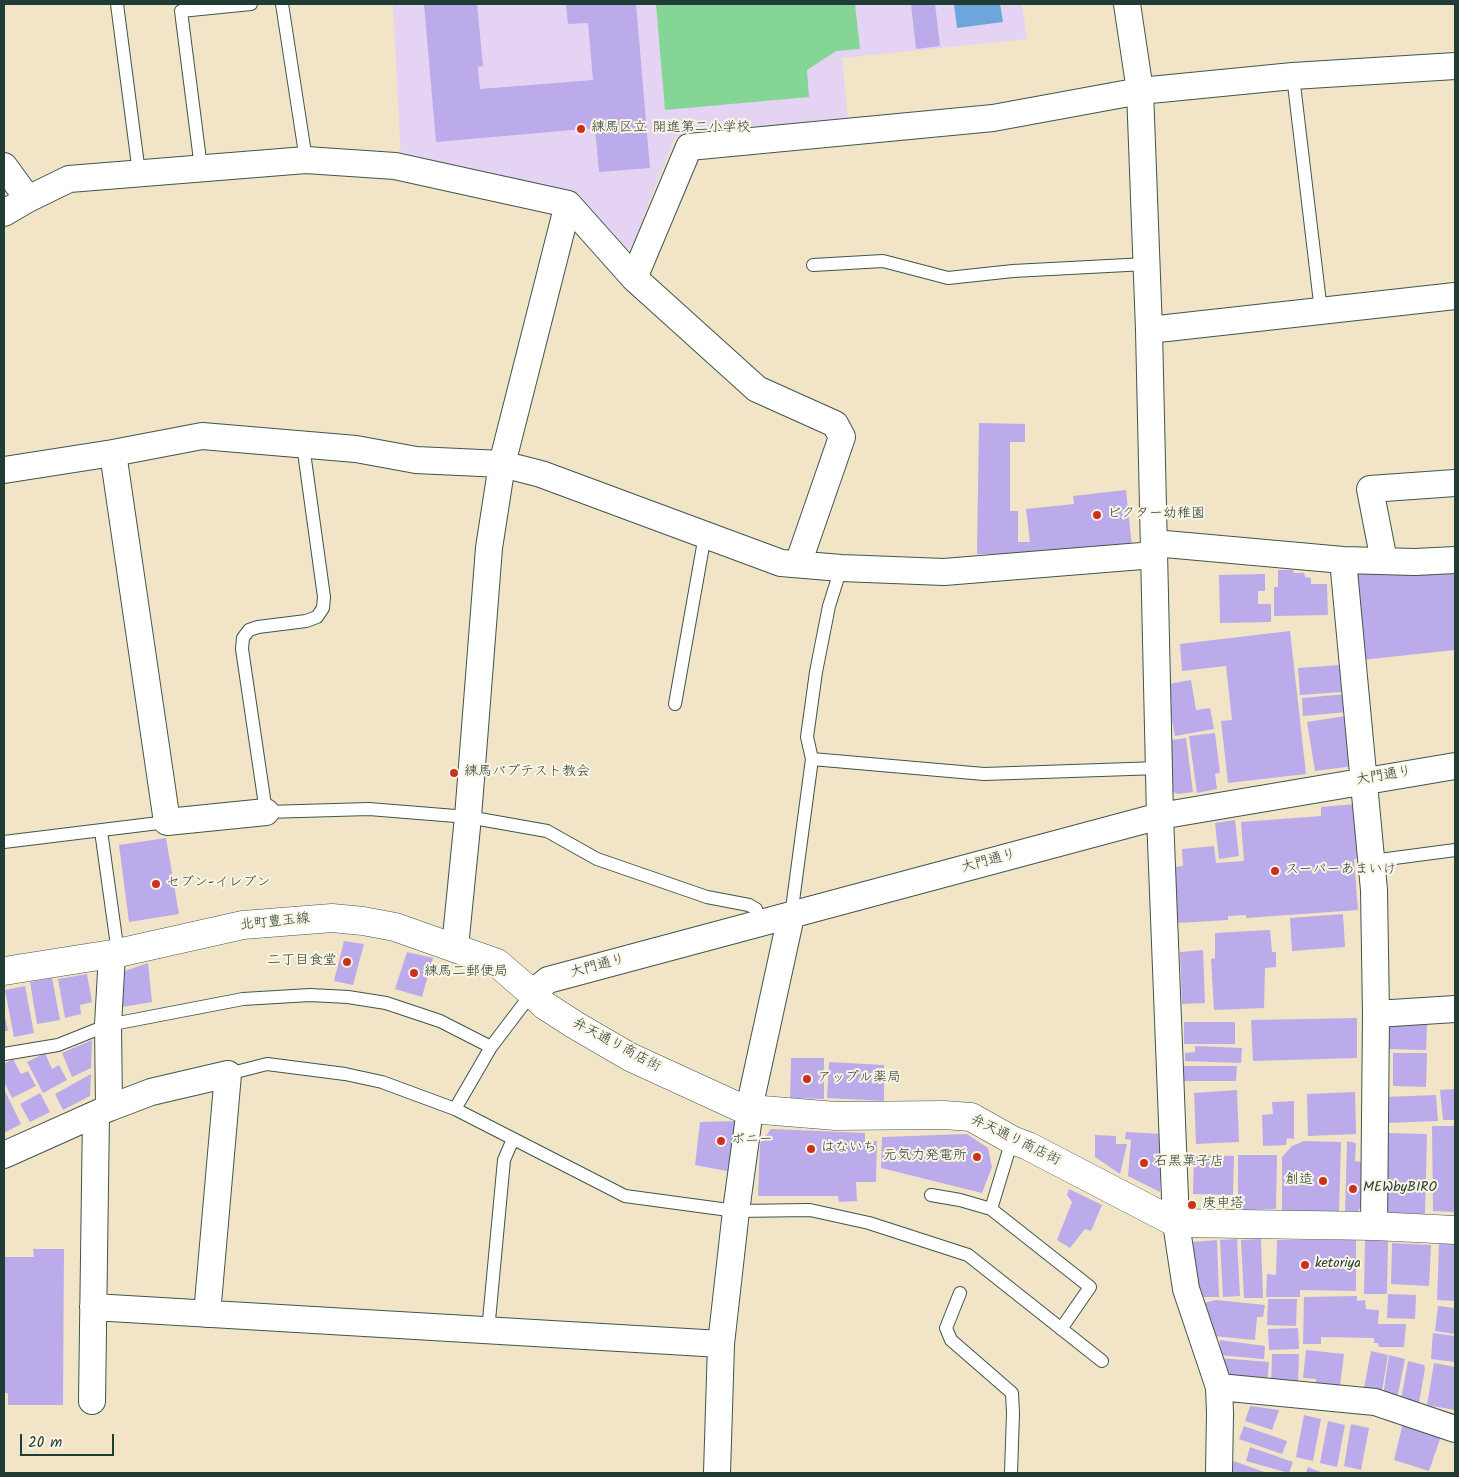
<!DOCTYPE html>
<html>
<head>
<meta charset="utf-8">
<style>
  body { margin:0 }
  #map { position:relative; width:1459px; height:1477px; overflow:hidden; background:#f2e4c7; font-family:Kalam,sans-serif }
  canvas { display:block }
  .frame { position:absolute; inset:0; border:5px solid #1f3d34; pointer-events:none }
  .scale { position:absolute; left:20px; top:1434px; width:94px; height:22px; box-sizing:border-box; border:2px solid #1f3d34; border-top:0; padding-left:6px; font-size:15px; line-height:18px; white-space:nowrap; color:#1f3d34; -webkit-text-stroke:4px #fcf5e5; paint-order:stroke }
</style>
</head>
<body>
<div id="map">
<canvas width="1459" height="1477"></canvas>
<div class="frame"></div>
<div class="scale">20 m</div>
</div>
<script>
const g = document.querySelector('canvas').getContext('2d');
g.lineJoin = 'round';
function fill(path, color) {
  g.fillStyle = color;
  g.fill(path, 'evenodd');
}
function toPath(rows) {
  const path = new Path2D();
  for (const r of rows) {
    path.moveTo(r[0], r[1]);
    for (let i = 2; i < r.length; i += 2) path.lineTo(r[i], r[i + 1]);
  }
  return path;
}
function strokePath(path, color, width, dash) {
  g.strokeStyle = color;
  g.lineWidth = width;
  g.lineCap = dash ? 'butt' : 'round';
  g.setLineDash(dash || []);
  g.stroke(path);
}
function write(font, color, halo, rows, align = 'center') {
  g.font = font + ' Kalam,"Klee One",sans-serif';
  g.lineWidth = 4;
  g.setLineDash([]);
  g.textBaseline = 'middle';
  g.strokeStyle = halo;
  g.fillStyle = color;
  for (const [text, x, y, turn = 0] of rows) {
    g.save();
    g.translate(x, y);
    g.rotate((+turn || 0) * Math.PI / 180);
    g.textAlign = isNaN(turn) ? turn : align;
    if (halo) g.strokeText(text, 0, 0);
    g.fillText(text, 0, 0);
    g.restore();
  }
}
fill(toPath([
  [393,4,1022,4,1027,39,842,58,848,120,675,137,641,223,634,247,618,251,567,194,401,159]
]), '#e4d3f2');
fill(toPath([
  [656,4,855,4,860,49,836,51,807,70,809,97,665,110]
]), '#85d696');
fill(toPath([
  [954,4,1000,4,1003,22,957,28]
]), '#6ea5dc');
fill(toPath([
  [424,4,477,4,483,66,478,67,480,89,593,80,588,23,568,24,566,4,636,4,650,168,599,172,595,128,436,142],
  [911,4,935,4,940,46,916,49],
  [979,423,1025,424,1025,442,1010,442,1010,511,1018,511,1018,542,1030,542,1026,509,1074,504,1073,496,1126,490,1132,547,1012,555,977,554],
  [1278,570,1293,570,1294,573,1304,573,1305,577,1311,578,1311,584,1327,584,1328,615,1274,616,1274,587,1278,587],
  [1354,570,1455,570,1455,650,1361,660],
  [1265,574,1265,591,1258,591,1258,604,1271,604,1271,622,1220,623,1219,575],
  [1290,631,1306,774,1228,783,1221,721,1232,720,1226,666,1182,671,1180,644],
  [1341,665,1342,692,1300,695,1298,668],
  [1191,680,1196,710,1210,708,1214,729,1175,736,1169,704,1172,703,1168,684],
  [1346,694,1347,712,1303,716,1302,698],
  [1346,716,1354,766,1315,771,1307,722],
  [1215,733,1220,773,1215,774,1217,789,1197,793,1189,736],
  [1186,738,1193,792,1178,794,1173,792,1171,740],
  [1355,804,1359,858,1354,859,1358,910,1246,918,1246,915,1228,916,1228,920,1177,923,1174,867,1183,866,1182,849,1214,846,1216,863,1244,861,1241,822,1321,816,1321,807],
  [1235,820,1239,856,1219,859,1215,823],
  [166,838,179,914,129,922,119,845],
  [1343,914,1345,947,1292,951,1290,918],
  [1270,930,1272,952,1276,952,1276,967,1265,968,1264,1008,1214,1010,1211,959,1215,958,1215,933],
  [344,941,364,944,353,985,334,981],
  [1203,950,1205,1003,1182,1004,1180,952],
  [407,952,433,958,422,997,395,989],
  [148,963,152,1002,122,1007,122,972],
  [87,974,92,1002,80,1005,81,1014,65,1018,58,979],
  [52,978,60,1020,37,1024,30,982],
  [25,986,34,1033,14,1037,5,990],
  [4,1012,8,1031,4,1031],
  [1357,1018,1357,1058,1253,1061,1251,1020],
  [1184,1022,1235,1022,1235,1044,1184,1044],
  [1387,1024,1427,1025,1426,1050,1387,1049],
  [92,1040,91,1068,72,1077,62,1053],
  [1195,1046,1242,1048,1241,1063,1185,1061,1185,1053,1195,1052],
  [45,1053,52,1069,59,1065,67,1080,43,1093,27,1062],
  [1393,1053,1427,1053,1426,1087,1393,1086],
  [791,1058,824,1058,824,1099,790,1098],
  [13,1059,21,1074,28,1071,36,1086,12,1098,4,1082,4,1064],
  [829,1062,884,1065,884,1101,827,1098],
  [1183,1066,1237,1066,1236,1081,1184,1081],
  [91,1074,90,1096,63,1110,55,1094],
  [4,1089,21,1124,4,1133],
  [1455,1089,1455,1120,1443,1120,1440,1090],
  [1237,1090,1239,1142,1196,1144,1194,1093],
  [1355,1092,1356,1134,1308,1136,1307,1094],
  [40,1093,50,1112,30,1122,20,1104],
  [1436,1095,1438,1121,1387,1123,1385,1097],
  [1294,1101,1294,1139,1287,1138,1286,1145,1263,1146,1262,1115,1273,1114,1272,1102],
  [739,1121,732,1172,695,1165,700,1122],
  [1432,1126,1455,1126,1455,1212,1433,1211],
  [771,1129,865,1133,865,1141,877,1141,876,1182,856,1182,857,1201,839,1202,838,1196,758,1196,760,1143],
  [1126,1132,1162,1134,1160,1192,1128,1176,1131,1140,1125,1139],
  [1387,1133,1427,1134,1425,1214,1386,1213],
  [967,1134,988,1148,992,1167,982,1193,881,1168,882,1137],
  [1095,1135,1116,1136,1116,1144,1127,1144,1120,1174,1095,1157],
  [1304,1141,1341,1142,1339,1213,1282,1213,1282,1157,1292,1146],
  [1347,1141,1356,1143,1355,1161,1362,1162,1361,1207,1356,1213,1345,1213],
  [1194,1155,1234,1156,1233,1195,1193,1194],
  [1238,1155,1277,1155,1276,1209,1238,1210],
  [1069,1189,1102,1205,1091,1231,1085,1229,1070,1248,1057,1240,1072,1202,1067,1195],
  [1237,1239,1240,1296,1223,1297,1220,1240],
  [1261,1239,1263,1298,1244,1298,1241,1240],
  [1217,1240,1219,1297,1200,1297,1194,1281,1193,1242],
  [1277,1240,1356,1240,1356,1291,1300,1290,1300,1297,1266,1297,1267,1274,1276,1275],
  [1365,1240,1388,1241,1387,1294,1364,1294],
  [1392,1243,1431,1245,1429,1286,1391,1284],
  [1439,1244,1455,1244,1455,1301,1437,1300],
  [33,1249,64,1249,63,1405,8,1405,8,1393,4,1393,4,1257,34,1257],
  [1388,1294,1416,1295,1415,1319,1387,1318],
  [1357,1296,1357,1301,1365,1300,1366,1309,1379,1310,1378,1324,1406,1324,1404,1347,1379,1347,1378,1343,1374,1343,1374,1338,1321,1337,1321,1344,1303,1344,1304,1297],
  [1268,1299,1297,1299,1296,1326,1267,1325],
  [1216,1300,1265,1305,1263,1317,1257,1317,1255,1340,1213,1336,1204,1303],
  [1438,1306,1455,1308,1455,1334,1435,1331],
  [1298,1328,1299,1349,1269,1350,1268,1329],
  [1433,1333,1455,1336,1455,1362,1431,1359],
  [1220,1340,1265,1346,1264,1359,1218,1355],
  [1306,1350,1344,1354,1340,1386,1316,1383,1316,1379,1303,1378],
  [1371,1351,1388,1355,1381,1397,1363,1393],
  [1272,1354,1299,1354,1298,1386,1271,1385],
  [1389,1355,1405,1359,1397,1399,1383,1396],
  [1219,1358,1269,1362,1267,1385,1228,1381],
  [1408,1361,1424,1365,1425,1369,1419,1403,1401,1400],
  [1434,1363,1455,1367,1455,1410,1427,1405],
  [1250,1406,1279,1410,1272,1430,1245,1421],
  [1304,1415,1321,1419,1313,1461,1296,1457],
  [1328,1421,1345,1425,1337,1467,1320,1463],
  [1403,1423,1441,1436,1429,1471,1394,1460],
  [1351,1424,1369,1428,1361,1470,1344,1466],
  [1244,1426,1287,1441,1282,1454,1239,1439],
  [1250,1447,1293,1462,1289,1473,1246,1461],
  [1234,1461,1267,1473,1230,1473],
  [1308,1467,1323,1473,1306,1473]
]), '#bcabea');
const lane = toPath([
  [117,4,139,173],
  [282,4,306,160],
  [1293,76,1321,311],
  [201,168,181,11,251,4],
  [813,265,883,261,948,278,1013,271,1146,264],
  [303,445,324,597,323,608,317,617,306,621,258,627,249,630,243,638,242,649,266,812,369,809,468,817,547,831,597,859,707,897,749,905,756,909,761,923],
  [675,704,705,535],
  [812,759,807,737,816,672,829,606,841,568],
  [101,831,118,953],
  [4,842,167,822],
  [1372,861,1455,850],
  [791,916,812,759,984,774,1159,768],
  [4,1054,58,1045,108,1025,243,999,310,995,348,997,386,1003,440,1021,491,1047],
  [228,1074,267,1064,345,1074,382,1082,455,1109,491,1047,532,993],
  [455,1109,625,1196,736,1211,810,1210,869,1223,968,1255,1102,1361],
  [931,1195,960,1200,991,1209,1090,1287,1061,1329],
  [991,1209,1012,1140],
  [960,1293,946,1328,951,1340,1012,1393,1013,1413,1011,1473],
  [488,1331,504,1160,513,1139]
]);
const street = toPath([
  [1127,4,1140,91,1149,330,1160,816,1176,1223,1186,1289,1219,1387,1220,1413,1219,1473],
  [4,166,28,199],
  [4,213,28,199,69,179,306,160,395,166,568,204,634,278,757,389,835,424,842,437,798,564],
  [634,278,689,147,993,118,1140,91,1293,76,1455,66],
  [1149,330,1455,296],
  [113,453,167,822,266,812],
  [4,470,113,453,202,436,356,449,416,460,502,464,541,474,781,563,841,568,944,572,1154,555],
  [1154,543,1343,560,1415,562,1455,560],
  [1343,560,1374,890,1376,1014,1374,1226],
  [1384,561,1370,489,1455,483],
  [455,947,468,817,489,548,502,464,568,204],
  [532,993,548,980,1160,816,1455,766],
  [1376,1014,1455,1009],
  [109,1108,108,1025,112,954],
  [4,1155,109,1108,151,1092,228,1074,207,1314],
  [93,1307,721,1344],
  [1219,1387,1375,1402,1455,1429],
  [92,1401,96,1114],
  [717,1473,721,1344,736,1211,752,1095,791,916]
]);
const secondary = toPath([
  [4,971,118,953,243,925,332,918,363,921,395,927,497,963,532,993,544,1005,575,1025,630,1057,739,1107,750,1109,836,1116,944,1115,971,1117,1012,1140,1028,1146,1176,1223,1374,1226,1455,1230]
]);
strokePath(lane, '#3f564a', 14);
strokePath(street, '#3f564a', 28);
strokePath(secondary, '#3f564a', 29);
strokePath(lane, '#fff', 12);
strokePath(street, '#fff', 26);
strokePath(secondary, '#fff', 28);
for (const [x, y, r, color] of [
  [581,129,5,"#c8321e"],
  [1097,515,5,"#c8321e"],
  [454,773,5,"#c8321e"],
  [1275,871,5,"#c8321e"],
  [156,884,5,"#c8321e"],
  [347,962,5,"#c8321e"],
  [414,973,5,"#c8321e"],
  [807,1079,5,"#c8321e"],
  [721,1141,5,"#c8321e"],
  [811,1149,5,"#c8321e"],
  [977,1157,5,"#c8321e"],
  [1144,1163,5,"#c8321e"],
  [1323,1181,5,"#c8321e"],
  [1353,1189,5,"#c8321e"],
  [1192,1205,5,"#c8321e"],
  [1305,1265,5,"#c8321e"]
]) {
  const dot = new Path2D();
  dot.arc(x, y, r, 0, 2 * Math.PI);
  g.fillStyle = color;
  g.fill(dot);
  strokePath(dot, '#fcf5e5', 2);
}
write('14px', '#1f3d34', '#fcf5e5', [
  ["練馬区立 開進第二小学校",591,129],
  ["ビクター幼稚園",1107,515],
  ["練馬バプテスト教会",464,773],
  ["スーパーあまいけ",1285,871],
  ["セブン-イレブン",166,884],
  ["二丁目食堂",337,962,"right"],
  ["練馬二郵便局",424,973],
  ["アップル薬局",817,1079],
  ["ポニー",731,1141],
  ["はないち",821,1149],
  ["元気力発電所",967,1157,"right"],
  ["石黒菓子店",1154,1163],
  ["創造",1313,1181,"right"],
  ["MEWbyBIRO",1363,1189],
  ["庚申塔",1202,1205],
  ["ketoriya",1315,1265]
], 'left');
write('14px', '#1f3d34', '#fcf5e5', [
  ["大門通り",1384,777,-9],
  ["大門通り",989,862,-15],
  ["北町豊玉線",275,923,-6],
  ["大門通り",598,967,-15],
  ["弁天通り商店街",616,1046,28],
  ["弁天通り商店街",1015,1141,26]
]);
</script>
</body>
</html>
